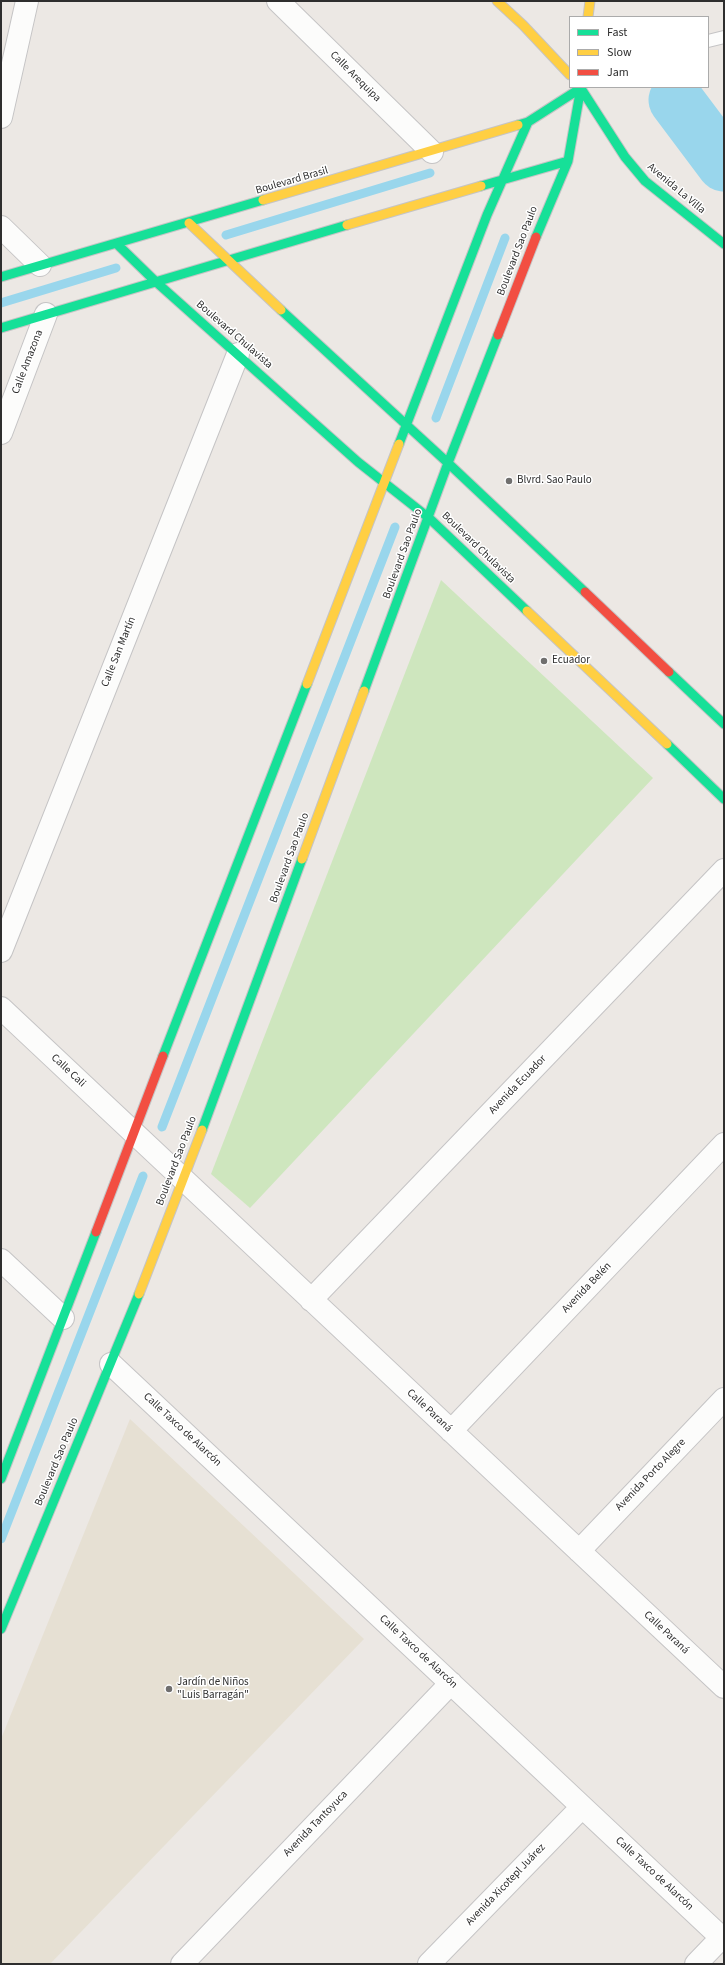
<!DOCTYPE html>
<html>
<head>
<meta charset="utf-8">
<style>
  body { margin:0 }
  #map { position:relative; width:725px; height:1965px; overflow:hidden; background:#ece8e4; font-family:"Source Sans 3",sans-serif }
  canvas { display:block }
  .frame { position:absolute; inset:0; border:2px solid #2e2e2e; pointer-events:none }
  .legend { position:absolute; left:569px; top:16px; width:140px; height:72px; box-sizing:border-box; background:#fff; border:1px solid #ababab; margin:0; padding:5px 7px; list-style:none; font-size:12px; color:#2e2e2e }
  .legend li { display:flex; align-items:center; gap:8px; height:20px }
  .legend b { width:20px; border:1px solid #ababab }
</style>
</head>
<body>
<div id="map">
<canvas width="725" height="1965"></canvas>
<div class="frame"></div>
<ul class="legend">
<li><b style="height:5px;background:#16e098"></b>Fast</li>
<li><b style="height:5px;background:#ffcf43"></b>Slow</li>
<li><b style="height:5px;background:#f24e42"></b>Jam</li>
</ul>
</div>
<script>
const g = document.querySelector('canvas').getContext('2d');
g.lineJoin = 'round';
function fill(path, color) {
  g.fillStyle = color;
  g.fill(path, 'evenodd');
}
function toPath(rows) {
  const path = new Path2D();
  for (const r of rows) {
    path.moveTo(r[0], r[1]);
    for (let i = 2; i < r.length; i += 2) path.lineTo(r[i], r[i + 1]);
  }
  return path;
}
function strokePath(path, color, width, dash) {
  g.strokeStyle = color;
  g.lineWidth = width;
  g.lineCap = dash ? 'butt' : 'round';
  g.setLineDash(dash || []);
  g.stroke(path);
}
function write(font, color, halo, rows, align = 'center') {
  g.font = font + ' "Source Sans 3",sans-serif';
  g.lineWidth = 3;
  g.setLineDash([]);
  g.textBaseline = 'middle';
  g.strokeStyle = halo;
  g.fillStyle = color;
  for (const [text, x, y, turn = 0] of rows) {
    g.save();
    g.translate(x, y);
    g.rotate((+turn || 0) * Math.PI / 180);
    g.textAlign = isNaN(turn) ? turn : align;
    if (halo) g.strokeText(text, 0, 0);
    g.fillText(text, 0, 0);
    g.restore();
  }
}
fill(toPath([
  [130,1419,364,1639,50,1964,1,1964,1,1739]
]), '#e6e0d3');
fill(toPath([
  [441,580,653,778,250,1208,211,1174]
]), '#cee6be');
strokePath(toPath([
  [226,235,430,173],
  [1,303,116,268],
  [436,418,505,238],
  [162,1127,395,527],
  [1,1539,143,1176]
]), '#99d6ec', 9);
strokePath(toPath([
  [676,100,724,164]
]), '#99d6ec', 55);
const lane = toPath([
  [708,41,724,37]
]);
const street = toPath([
  [278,1,432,152],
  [1,117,27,1],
  [1,227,40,265],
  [1,433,46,314],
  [1,951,238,354],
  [1,1008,724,1687],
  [1,1260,63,1318],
  [311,1300,724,870],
  [111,1364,724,1940],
  [451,1431,724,1144],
  [579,1551,724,1399],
  [182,1964,451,1683],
  [429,1964,582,1807],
  [696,1964,721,1938]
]);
const fast = toPath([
  [580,87,625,157,645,181,724,244],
  [518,125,528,122,581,88],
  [481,186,568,161],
  [536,237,568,161,581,87],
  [117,244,155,281,358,462,429,518,527,611],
  [1,277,263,200],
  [281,310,448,463,585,592],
  [1,328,347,225],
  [399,444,487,215,528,122],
  [669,672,724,724],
  [364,691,448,463,498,335],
  [667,744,724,799],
  [163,1056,307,684],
  [202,1130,302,859],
  [1,1479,96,1232],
  [1,1629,139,1294]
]);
const slow = toPath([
  [497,1,523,25,570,75],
  [588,17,590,1],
  [263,200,518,125],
  [189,223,281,310],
  [347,225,481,186],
  [527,611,667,744],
  [307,684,399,444],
  [302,859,364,691],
  [139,1294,202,1130]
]);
const jam = toPath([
  [498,335,536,237],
  [585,592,669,672],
  [96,1232,163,1056]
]);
strokePath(lane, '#c5c4c5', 14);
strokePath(street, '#c5c4c5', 24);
strokePath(fast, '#c5c4c5', 11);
strokePath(slow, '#c5c4c5', 11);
strokePath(jam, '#c5c4c5', 11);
strokePath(lane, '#fcfcfb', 12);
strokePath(street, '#fcfcfb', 22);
strokePath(fast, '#16e098', 9);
strokePath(slow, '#ffcf43', 9);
strokePath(jam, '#f24e42', 9);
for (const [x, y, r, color] of [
  [509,481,4,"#706f6e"],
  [544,661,4,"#706f6e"],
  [169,1689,4,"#706f6e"]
]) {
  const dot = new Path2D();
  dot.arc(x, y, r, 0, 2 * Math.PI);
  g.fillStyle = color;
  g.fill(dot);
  strokePath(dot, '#fff', 1.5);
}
write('11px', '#2e2e2e', '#fff', [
  ["Calle Arequipa",355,77,45],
  ["Boulevard Brasil",292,181,-16],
  ["Avenida La Villa",676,189,40],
  ["Boulevard Sao Paulo",518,251,-69],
  ["Boulevard Chulavista",234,335,41],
  ["Calle Amazona",28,362,-69],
  ["Boulevard Chulavista",478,548,44],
  ["Boulevard Sao Paulo",403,554,-70],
  ["Calle San Martín",119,652,-68],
  ["Boulevard Sao Paulo",290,858,-70],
  ["Calle Cali",68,1071,43],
  ["Avenida Ecuador",518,1085,-46],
  ["Boulevard Sao Paulo",177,1161,-69],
  ["Avenida Belén",587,1288,-46],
  ["Calle Paraná",429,1411,43],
  ["Calle Taxco de Alarcón",182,1430,43],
  ["Boulevard Sao Paulo",57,1462,-67],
  ["Avenida Porto Alegre",651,1475,-46],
  ["Calle Paraná",666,1633,43],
  ["Calle Taxco de Alarcón",418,1652,43],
  ["Avenida Tantoyuca",316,1824,-46],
  ["Calle Taxco de Alarcón",654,1874,43],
  ["Avenida Xicotepl Juárez",506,1885,-46]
]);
write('11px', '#2e2e2e', '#fff', [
  ["Blvrd. Sao Paulo",517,481],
  ["Ecuador",552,661],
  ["Jardín de Niños",177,1683],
  ["\"Luis Barragán\"",177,1696]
], 'left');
</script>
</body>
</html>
